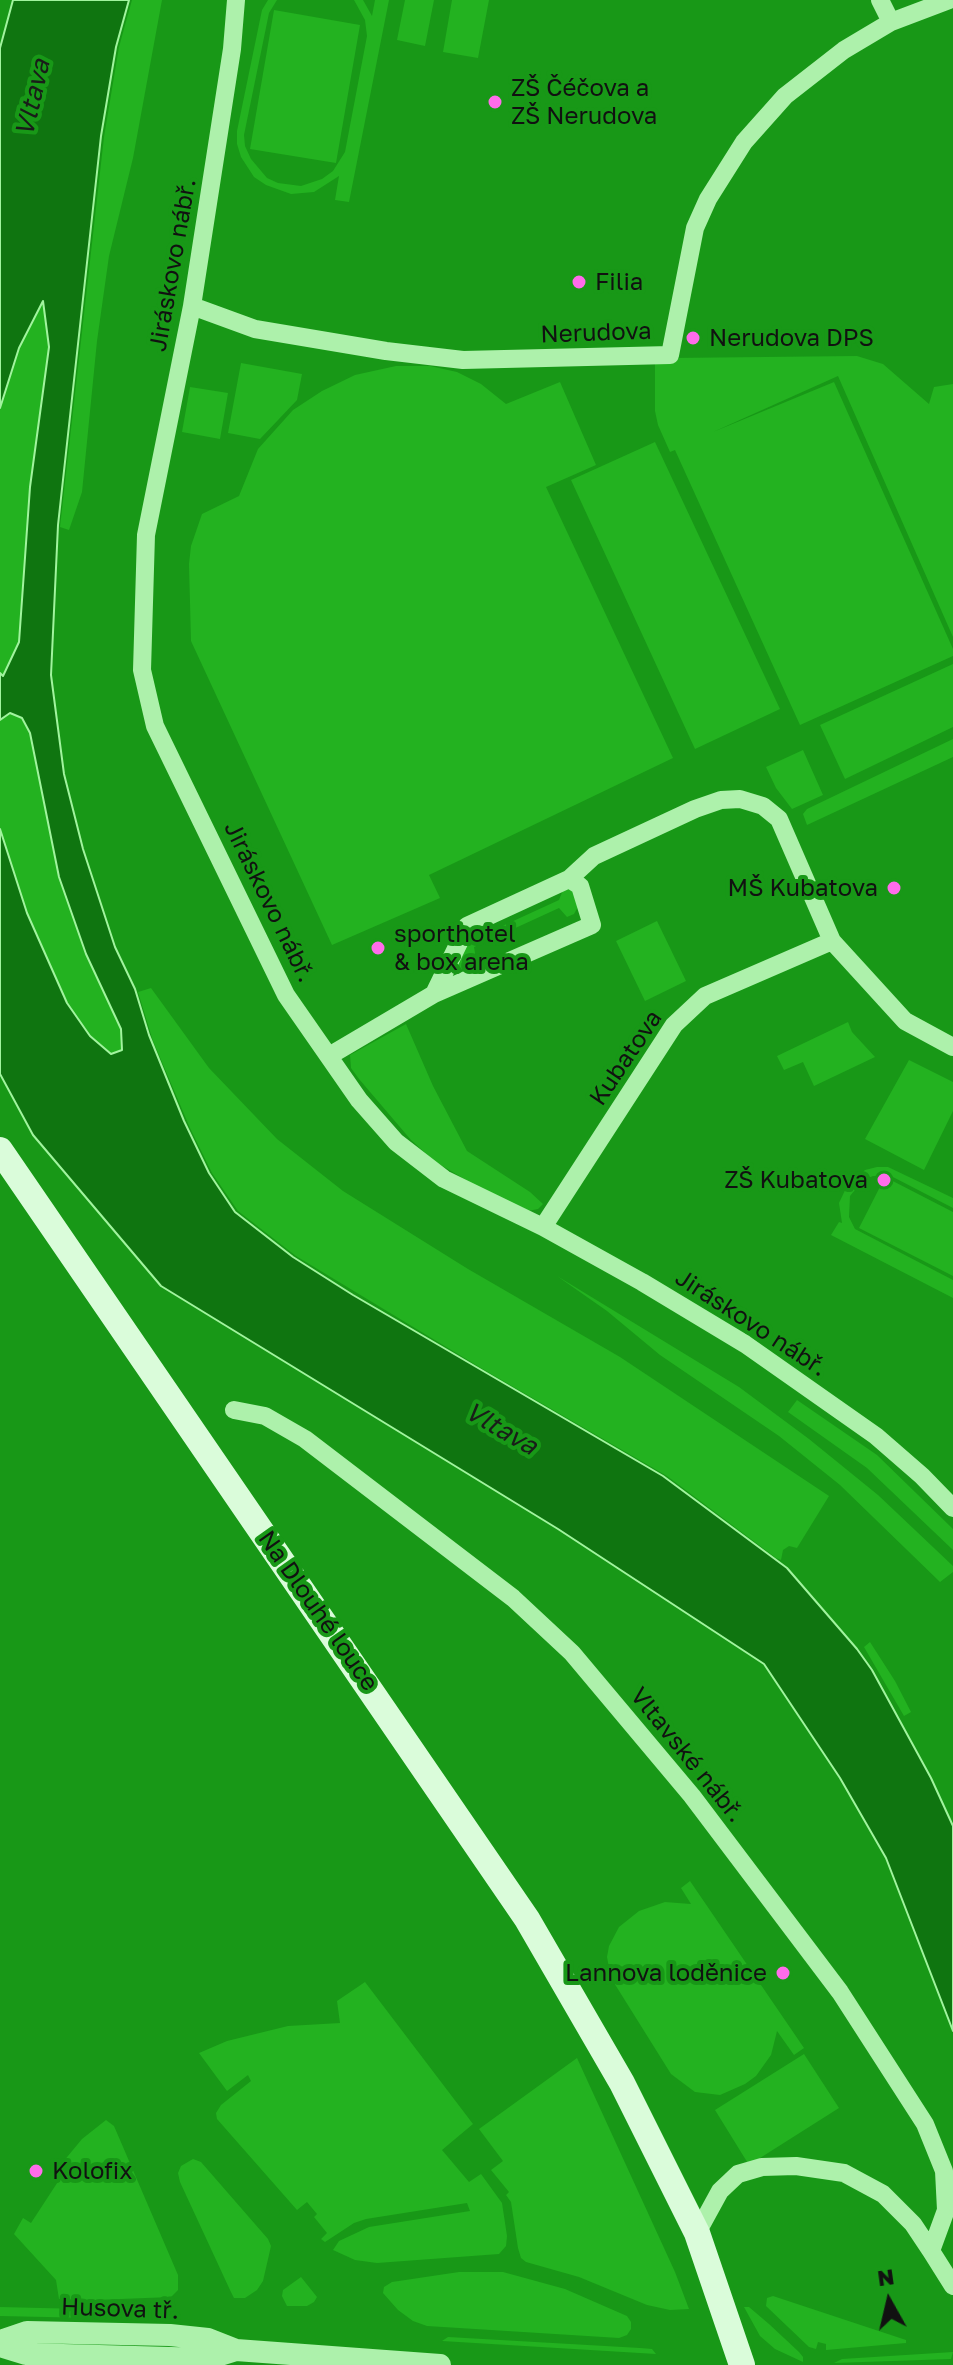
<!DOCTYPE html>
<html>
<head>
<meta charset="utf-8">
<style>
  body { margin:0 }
  #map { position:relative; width:953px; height:2365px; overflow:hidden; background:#189817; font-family:"Golos Text",sans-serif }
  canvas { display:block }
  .north { position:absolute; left:849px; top:2261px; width:80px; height:80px; -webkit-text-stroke:6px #189817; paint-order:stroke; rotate:352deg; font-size:22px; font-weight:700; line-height:32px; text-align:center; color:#111 }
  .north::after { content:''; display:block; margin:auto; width:28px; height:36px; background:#111; clip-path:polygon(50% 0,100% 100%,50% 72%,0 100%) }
</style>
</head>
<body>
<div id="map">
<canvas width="953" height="2365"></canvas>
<div class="north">N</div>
</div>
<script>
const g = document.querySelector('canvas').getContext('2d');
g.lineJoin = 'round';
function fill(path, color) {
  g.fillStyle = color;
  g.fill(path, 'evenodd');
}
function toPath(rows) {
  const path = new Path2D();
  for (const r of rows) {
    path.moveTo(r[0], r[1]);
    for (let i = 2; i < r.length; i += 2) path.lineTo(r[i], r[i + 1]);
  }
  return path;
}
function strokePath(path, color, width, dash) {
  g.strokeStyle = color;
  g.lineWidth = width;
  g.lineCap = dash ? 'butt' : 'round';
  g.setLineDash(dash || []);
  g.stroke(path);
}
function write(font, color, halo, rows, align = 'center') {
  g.font = font + ' "Golos Text",sans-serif';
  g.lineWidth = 8;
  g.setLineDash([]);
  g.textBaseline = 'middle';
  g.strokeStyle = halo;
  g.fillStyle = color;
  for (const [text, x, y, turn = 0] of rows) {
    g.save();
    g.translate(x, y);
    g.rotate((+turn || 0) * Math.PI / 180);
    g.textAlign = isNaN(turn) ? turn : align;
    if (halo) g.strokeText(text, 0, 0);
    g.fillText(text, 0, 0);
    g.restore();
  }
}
fill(toPath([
  [132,0,162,0,133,158,109,256,97,341,82,492,69,530,60,527,104,137,119,47],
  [268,0,277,0,269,13,244,135,245,146,251,159,267,178,278,183,301,186,322,179,333,171,345,152,367,36,365,20,354,0,363,0,372,16,375,0,389,0,349,202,335,200,339,176,314,192,291,194,266,185,254,177,241,157,237,144,237,131,262,10],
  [405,0,434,0,425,46,397,40],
  [452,0,489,0,478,58,443,52],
  [274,10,360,25,336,163,250,149],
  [43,301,49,347,30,487,19,642,3,677,0,673,0,408,19,348],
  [857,356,883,364,929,404,934,387,953,384,953,637,838,376,713,432,834,382,953,649,953,656,800,725,675,450,670,452,658,425,655,411,655,363,671,358],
  [241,363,302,374,297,400,260,439,228,433],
  [396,366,430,366,457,372,481,384,506,404,560,382,596,465,546,487,673,758,429,875,440,898,332,945,191,641,189,564,191,546,202,514,239,496,258,449,293,410,322,391,355,375],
  [190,387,228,393,220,439,182,432],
  [655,442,780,709,695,749,571,480],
  [953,664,953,727,845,779,820,725],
  [9,712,22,718,30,733,59,877,86,954,121,1029,122,1050,111,1054,90,1036,67,1003,27,913,0,829,0,720],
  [953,739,953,757,807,825,803,814,807,809],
  [803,750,823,795,792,809,776,788,766,767],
  [565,885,569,885,580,903,574,914,567,917,559,908,474,947,476,959,459,971,453,970,469,931,486,921,485,934,559,900],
  [657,921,686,981,645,1001,616,941],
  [151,988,209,1068,277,1139,343,1191,468,1269,620,1357,829,1496,797,1548,789,1546,783,1550,781,1560,776,1558,667,1476,486,1371,296,1256,238,1211,212,1173,190,1128,153,1041,138,992],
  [848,1022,852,1032,875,1057,814,1086,803,1062,784,1070,777,1056],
  [406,1024,433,1086,467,1151,530,1192,543,1204,538,1209,528,1211,481,1189,434,1161,411,1140,359,1079,351,1068,350,1055],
  [909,1060,953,1082,953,1111,924,1170,865,1139],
  [877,1167,888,1167,953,1198,953,1208,891,1176,873,1176,863,1180,850,1196,849,1217,855,1229,953,1280,953,1298,831,1235,839,1222,842,1223,839,1203,848,1184,865,1170],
  [885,1177,953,1212,953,1276,859,1228],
  [557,1276,739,1387,809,1439,878,1495,953,1566,953,1572,940,1582,840,1485,779,1436,660,1355,607,1311],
  [797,1400,877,1455,953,1529,953,1550,867,1468,788,1412],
  [870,1642,895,1681,911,1712,904,1716,864,1647],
  [690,1881,804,2048,794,2055,777,2031,771,2055,756,2076,745,2084,720,2095,695,2092,671,2074,611,1978,607,1957,609,1946,619,1927,639,1911,665,1902,691,1904,681,1888],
  [365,1982,473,2124,442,2150,469,2182,481,2174,502,2203,507,2236,506,2246,499,2254,377,2263,355,2260,333,2250,339,2241,369,2227,470,2211,467,2203,366,2219,354,2223,325,2242,321,2239,327,2233,314,2217,317,2214,307,2202,297,2210,217,2119,216,2113,221,2105,251,2081,248,2075,227,2091,199,2053,227,2041,288,2026,340,2023,337,2001],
  [804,2054,839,2108,749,2165,715,2110],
  [577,2058,675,2272,689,2309,670,2310,647,2305,579,2277,526,2262,521,2258,518,2248,511,2202,506,2195,509,2192,491,2170,503,2161,479,2129],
  [106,2120,114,2126,178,2275,178,2290,171,2297,95,2300,59,2299,56,2280,14,2234,23,2218,31,2223,63,2174,58,2168,82,2139],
  [193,2159,201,2162,268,2239,271,2246,263,2281,257,2290,245,2298,234,2298,230,2290,180,2182,178,2173,181,2166],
  [459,2272,503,2272,565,2289,627,2316,631,2322,631,2329,627,2335,619,2338,427,2326,413,2321,398,2310,383,2293,384,2287,392,2282],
  [301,2277,317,2297,314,2302,307,2306,287,2306,282,2296,283,2290],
  [773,2296,906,2340,906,2343,826,2350,826,2344,818,2342,816,2349,809,2347,766,2306,767,2298],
  [0,2307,82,2309,89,2311,92,2318,0,2316],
  [744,2307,749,2307,769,2324,799,2352,803,2357,803,2362,775,2349,760,2336],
  [448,2337,640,2348,652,2349,656,2354,442,2341],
  [953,2352,951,2359,834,2363,842,2359]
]), '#23b220');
const water = toPath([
  [13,0,129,0,116,47,101,136,58,525,51,675,64,774,83,849,115,947,135,989,149,1035,184,1121,209,1173,235,1212,293,1257,353,1295,663,1476,787,1568,857,1649,872,1670,931,1778,953,1826,953,2031,886,1858,840,1778,764,1664,558,1529,161,1286,33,1135,0,1074,0,829,27,913,67,1003,90,1036,111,1054,122,1050,121,1029,86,954,59,877,30,733,22,718,10,713,0,720,0,673,3,676,19,642,30,487,49,347,43,301,19,348,0,408,0,48,13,0]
]);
fill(water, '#0f7510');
strokePath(water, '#a1f49e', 2);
strokePath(toPath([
  [236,0,232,49,192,306,146,535,142,670,155,726,286,995,359,1100,396,1142,444,1179,543,1227,642,1282,745,1344,876,1436,922,1476,953,1508],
  [880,0,891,22],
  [192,306,255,329,386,351,463,360,670,355,695,228,708,199,744,142,785,96,844,50,891,22,949,0],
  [434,994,467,926,569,879,594,856,695,809,721,800,740,799,763,806,779,819,832,941,905,1021,953,1047],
  [329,1056,434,994,592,925,580,886,569,879],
  [543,1227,674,1025,705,996,832,941],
  [234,1410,265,1416,305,1439,513,1598,572,1653,692,1796,840,1992,925,2124,944,2171,946,2210,931,2251,953,2286],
  [697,2233,720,2191,738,2174,762,2167,796,2166,844,2173,883,2194,913,2224,931,2251]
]), '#adf1ab', 18);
strokePath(toPath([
  [0,2341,27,2332,170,2335,208,2339,236,2350,440,2365],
  [0,2346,26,2354,207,2359,236,2350]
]), '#adf1ab', 22);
strokePath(toPath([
  [0,1150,527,1919,622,2083,697,2233,742,2365]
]), '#dafcda', 26);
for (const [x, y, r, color] of [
  [495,102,8,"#ff6cea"],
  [579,282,8,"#ff6cea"],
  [693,338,8,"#ff6cea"],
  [894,888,8,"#ff6cea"],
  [378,948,8,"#ff6cea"],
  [884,1180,8,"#ff6cea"],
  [783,1973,8,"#ff6cea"],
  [36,2171,8,"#ff6cea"]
]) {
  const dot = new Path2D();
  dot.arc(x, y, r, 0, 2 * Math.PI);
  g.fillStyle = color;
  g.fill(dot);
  strokePath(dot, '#189817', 3);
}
write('24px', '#111', '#189817', [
  ["ZŠ Čéčova a",511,88],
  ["ZŠ Nerudova",511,116],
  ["Filia",595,282],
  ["Nerudova DPS",709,338],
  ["MŠ Kubatova",878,888,"right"],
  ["sporthotel",394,934],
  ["& box arena",394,962],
  ["ZŠ Kubatova",868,1180,"right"],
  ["Lannova loděnice",767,1973,"right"],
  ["Kolofix",52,2171]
], 'left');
write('24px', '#111', '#189817', [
  ["Jiráskovo nábř.",173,265,-80],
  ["Nerudova",596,333,-2],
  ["Jiráskovo nábř.",269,902,64],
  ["Kubatova",626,1058,-56],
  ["Jiráskovo nábř.",751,1323,33],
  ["Na Dlouhé louce",318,1611,55],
  ["Vltavské nábř.",687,1755,51],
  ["Husova tř.",120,2309,2]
]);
write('italic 26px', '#191d19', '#189817', [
  ["Vltava",33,98,-77],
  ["Vltava",501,1429,30]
]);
</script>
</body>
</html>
